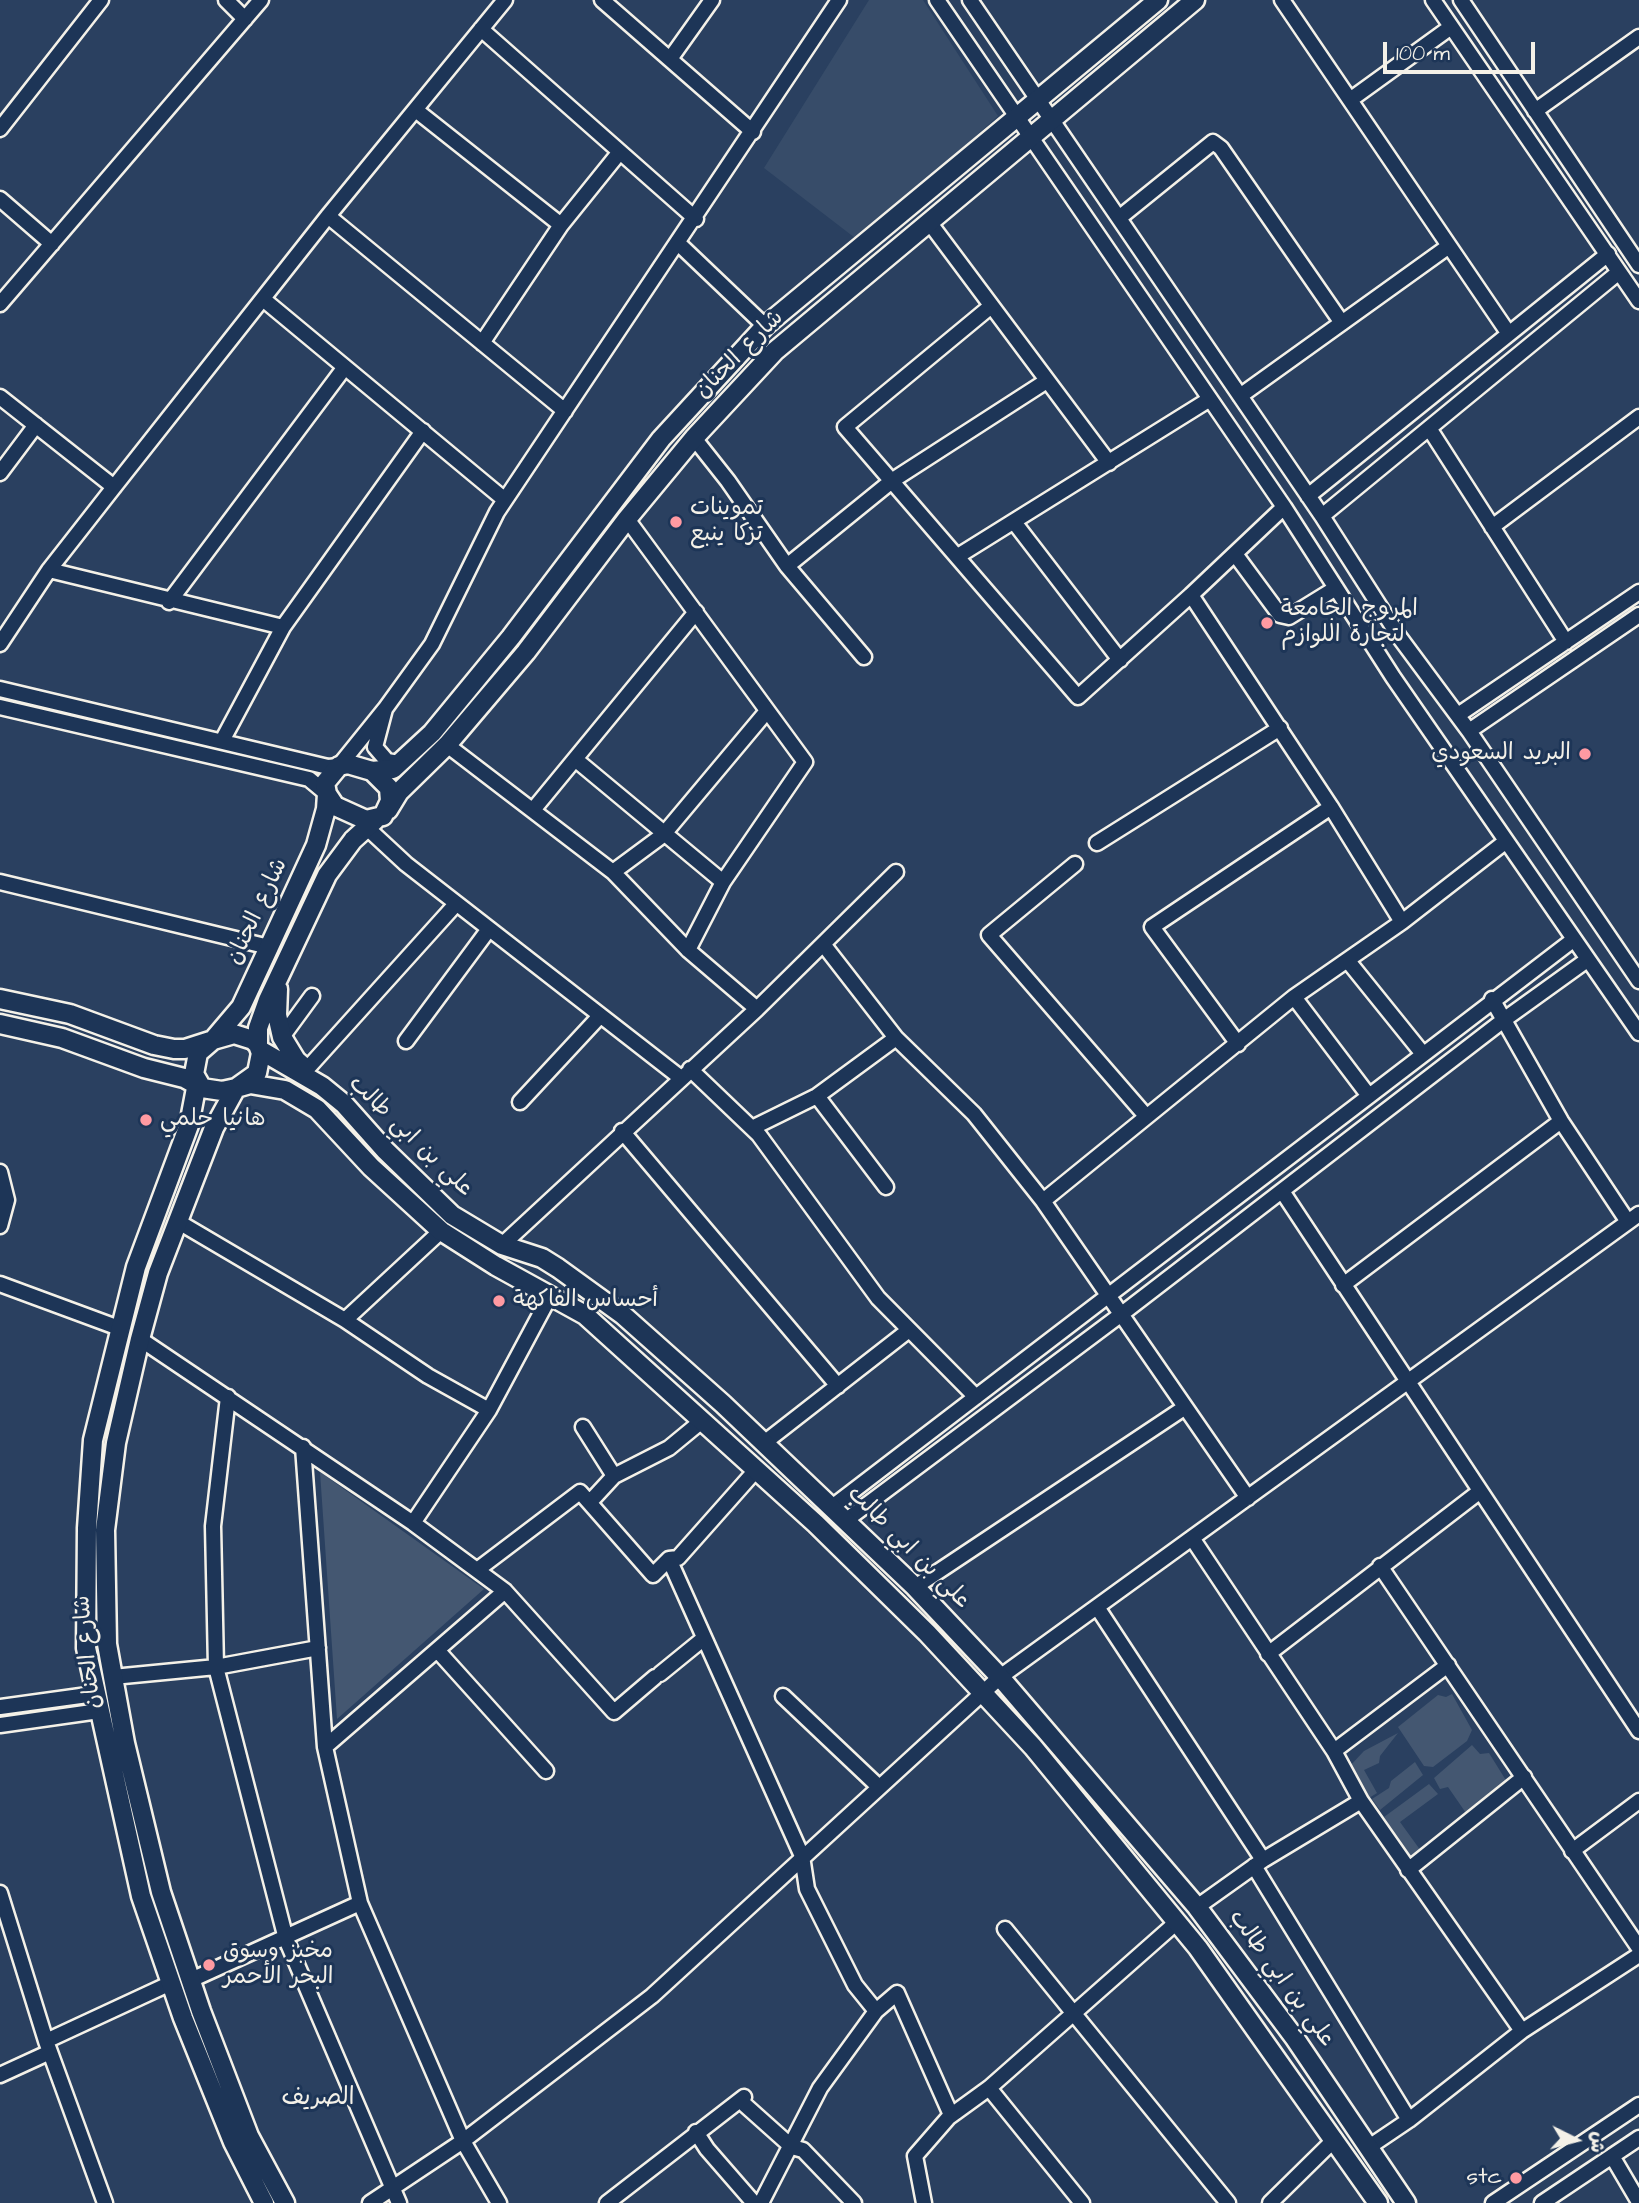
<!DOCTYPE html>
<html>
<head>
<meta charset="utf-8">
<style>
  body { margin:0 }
  #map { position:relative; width:1639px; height:2203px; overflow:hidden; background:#2a4060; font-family:"Architects Daughter","Playpen Sans Arabic",sans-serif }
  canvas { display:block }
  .north { position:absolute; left:1541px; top:2105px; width:70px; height:70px; -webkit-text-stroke:5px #1d3557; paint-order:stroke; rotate:96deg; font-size:19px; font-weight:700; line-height:28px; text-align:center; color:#f4f1e8 }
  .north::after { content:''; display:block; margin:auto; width:24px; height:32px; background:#f4f1e8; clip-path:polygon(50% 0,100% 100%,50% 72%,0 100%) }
  .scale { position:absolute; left:1383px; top:42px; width:152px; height:32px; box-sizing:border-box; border:4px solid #f4f1e8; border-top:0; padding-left:9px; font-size:21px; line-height:24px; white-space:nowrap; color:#f4f1e8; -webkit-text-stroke:5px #1d3557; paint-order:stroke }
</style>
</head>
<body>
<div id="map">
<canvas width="1639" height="2203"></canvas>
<div class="north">ش</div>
<div class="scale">100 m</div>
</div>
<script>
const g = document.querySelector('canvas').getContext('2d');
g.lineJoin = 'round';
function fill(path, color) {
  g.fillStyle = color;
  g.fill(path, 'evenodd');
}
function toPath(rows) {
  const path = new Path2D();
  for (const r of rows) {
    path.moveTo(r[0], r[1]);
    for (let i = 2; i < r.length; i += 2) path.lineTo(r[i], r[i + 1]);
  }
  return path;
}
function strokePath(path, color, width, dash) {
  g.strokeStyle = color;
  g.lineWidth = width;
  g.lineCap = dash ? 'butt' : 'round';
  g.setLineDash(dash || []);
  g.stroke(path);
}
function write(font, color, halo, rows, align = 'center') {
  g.font = font + ' "Architects Daughter","Playpen Sans Arabic",sans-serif';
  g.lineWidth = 6;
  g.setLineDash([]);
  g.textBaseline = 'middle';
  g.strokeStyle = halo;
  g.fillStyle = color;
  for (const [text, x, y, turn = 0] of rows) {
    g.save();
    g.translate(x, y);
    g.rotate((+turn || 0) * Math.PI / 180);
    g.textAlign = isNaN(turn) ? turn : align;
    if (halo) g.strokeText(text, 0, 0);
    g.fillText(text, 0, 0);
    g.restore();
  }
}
fill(toPath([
  [869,0,923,0,998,116,859,241,764,168]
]), '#374c69');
fill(toPath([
  [320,1472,484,1589,337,1719],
  [1452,1694,1472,1730,1467,1741,1433,1767,1424,1766,1398,1727,1438,1695,1446,1697],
  [1398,1733,1380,1756,1379,1763,1364,1770,1377,1793,1369,1798,1349,1767,1364,1751],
  [1472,1745,1480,1754,1489,1753,1507,1782,1466,1813,1448,1787,1440,1789,1434,1778],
  [1415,1762,1423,1775,1380,1810,1372,1799,1389,1788,1391,1781],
  [1429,1784,1438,1794,1400,1822,1421,1851,1411,1860,1384,1817]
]), '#445771');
const minor = toPath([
  [226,0,245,19],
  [602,0,753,132],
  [937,0,1284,507,1393,677,1639,1033],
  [970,0,1322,516,1400,638,1469,731,1639,981],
  [1282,0,1509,334],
  [1433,0,1639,301],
  [1461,0,1639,265],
  [481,29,696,219],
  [670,59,712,0],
  [1350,100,1451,27],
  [417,111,561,225],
  [1535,111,1639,37],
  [0,129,101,0],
  [0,199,52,244],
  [328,216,565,411],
  [1119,218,1213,142,1221,148,1342,323],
  [929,222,1109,463],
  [679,244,765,326],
  [263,299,505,500],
  [0,304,261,0],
  [990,307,845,427,1078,697,1191,595],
  [482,343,561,225,619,153],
  [1240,396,1449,246],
  [0,397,114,487],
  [1429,428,1566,642],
  [694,438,728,481,787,566,864,657],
  [0,473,36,425],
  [1308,496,1608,254],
  [1284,507,1191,595,1331,807,1402,922],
  [1322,516,1619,272],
  [627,519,805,762,723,882,688,950],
  [1014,522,1120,660],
  [1492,527,1639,417],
  [1235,554,1280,615,1289,617,1336,588],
  [958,556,1210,399],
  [787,566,893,480,1045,382],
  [49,570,283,627],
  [169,602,345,367],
  [0,644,49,570,114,487,328,216,505,0],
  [0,689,328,767,339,766,385,709,375,747,387,761,399,763],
  [0,707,309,779,327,794],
  [385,709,432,644,497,512,839,0],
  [1458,715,1639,592],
  [1469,731,1639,615],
  [222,741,283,627,423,431],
  [447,745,613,872,688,950,757,1009],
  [575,759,723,882],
  [533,810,696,612],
  [364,825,406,864,681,1078],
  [1097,843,1280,728],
  [1075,864,989,935,1146,1116],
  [613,872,663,835,767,711],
  [0,882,269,947],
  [823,944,896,1038,974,1114,1043,1201,1248,1498],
  [1348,961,1423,1054],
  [1294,997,1369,1096],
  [1492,999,1561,1121,1628,1222],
  [282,1037,312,996],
  [406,1041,489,929],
  [1238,1044,1152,927,1331,807],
  [307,1069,456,904],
  [690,1069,759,1135,878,1298,976,1397],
  [817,1096,886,1187],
  [520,1102,599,1017],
  [752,1128,817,1096,896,1038],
  [622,1131,838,1386],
  [0,1172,7,1200,0,1226],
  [1282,1191,1639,1731],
  [1043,1201,1294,997,1402,922,1505,842],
  [177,1221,345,1320,428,1376,489,1410],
  [502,1245,757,1009,896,872],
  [0,1284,119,1328],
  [1343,1285,1561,1121],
  [345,1320,441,1231],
  [140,1339,413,1523,505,1591,614,1712,655,1677],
  [228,1397,213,1526,216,1667,286,1939,399,2203],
  [583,1427,614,1476],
  [764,1443,909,1330],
  [303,1447,325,1747,360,1903,463,2141,499,2203],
  [590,1502,614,1476,669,1448,703,1420],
  [832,1507,1573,940],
  [845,1521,1123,1313,1505,1019,1587,960],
  [413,1523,489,1410,550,1296],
  [1192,1538,1334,1751,1361,1801,1522,2031],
  [669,1559,802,1856,807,1889,855,1985,876,2011],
  [1380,1566,1639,1948],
  [477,1570,580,1492,653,1575,669,1559,678,1558,757,1469],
  [915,1587,1184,1408],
  [1097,1607,1263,1860],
  [437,1650,546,1771],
  [1268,1654,1479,1492],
  [660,1674,703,1639],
  [113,1677,216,1667,318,1648],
  [783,1696,878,1786],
  [0,1707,95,1694],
  [0,1725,99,1711],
  [325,1747,505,1591],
  [1334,1751,1448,1665],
  [1572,1851,1639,1801],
  [1254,1866,1409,2120],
  [1408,1870,1524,1777],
  [0,1893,46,2041,105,2203],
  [1197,1907,1263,1860,1361,1801],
  [1005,1929,1228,2203],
  [191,1980,360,1903],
  [46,2041,171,1983],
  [0,2075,50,2052],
  [989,2088,1082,2203],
  [745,2105,792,2147,803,2150,854,2203],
  [696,2132,707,2149,754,2203],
  [1369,2147,1409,2120,1522,2031,1639,1955],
  [1612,2156,1639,2202],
  [370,2203,463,2141,652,1996,1000,1677,1639,1214],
  [607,2203,744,2097],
  [761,2203,820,2088,876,2011,897,1993,951,2115],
  [924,2203,915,2156,949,2117,989,2088,1177,1922],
  [1270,2203,1335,2139],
  [1493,2203,1639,2105],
  [1542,2203,1639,2138]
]);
const major = toPath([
  [348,764,372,771,389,788,390,801,383,816,366,820,335,806,327,794,325,783,339,766,348,764],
  [372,771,393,769,432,733,511,637,661,439,765,326,1158,0],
  [388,810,399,792,447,745,526,652,627,519,694,438,775,351,1195,0],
  [278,989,277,1015,282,1037,296,1060,305,1068],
  [0,999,70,1014,154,1045,174,1049,185,1049,213,1040,241,1007,269,947,316,845,326,809,327,794],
  [0,1024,62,1038,144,1068,184,1078,202,1088],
  [234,1034,253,1040,258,1045,261,1053,257,1073,236,1088,222,1091,202,1088,194,1074,198,1053,213,1040,234,1034],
  [258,1045,258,1028,268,1000,327,875,353,840,375,820],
  [260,1050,322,1086,344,1104,385,1150,452,1215,502,1245,542,1258,558,1268,623,1315,723,1404,915,1587,1000,1677,1197,1907,1294,2037,1406,2203],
  [197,1083,189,1125,136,1267,93,1440,87,1528,86,1648,141,1896,183,2018,233,2142,264,2203],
  [285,2203,249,2136,201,2011,161,1892,125,1743,107,1644,105,1530,116,1443,140,1339,158,1273,214,1128,236,1088,250,1084,285,1090,317,1109,371,1167,441,1231,496,1266,585,1315,816,1524,927,1633,1033,1747,1198,1948,1378,2203]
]);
strokePath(minor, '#f4f1e8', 19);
strokePath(major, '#f4f1e8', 23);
strokePath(minor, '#1d3557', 14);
strokePath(major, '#1d3557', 18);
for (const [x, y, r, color] of [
  [676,522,7,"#ff9aa2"],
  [1267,623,7,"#ff9aa2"],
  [1585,754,7,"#ff9aa2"],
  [146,1120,7,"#ff9aa2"],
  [499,1301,7,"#ff9aa2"],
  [209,1965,7,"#ff9aa2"],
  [1516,2178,7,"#ff9aa2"]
]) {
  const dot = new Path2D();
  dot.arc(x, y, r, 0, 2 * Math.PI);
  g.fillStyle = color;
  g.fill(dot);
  strokePath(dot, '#1d3557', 2.5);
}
write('23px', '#f4f1e8', '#1d3557', [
  ["شارع الحنان",740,355,-45],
  ["شارع الحنان",258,912,-65],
  ["علي بن ابي طالب",410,1137,44],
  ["علي بن ابي طالب",908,1548,45],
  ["شارع الحنان",89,1652,-96],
  ["علي بن ابي طالب",1281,1979,54]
]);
write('23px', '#f4f1e8', '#1d3557', [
  ["تموينات",690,509],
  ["تركا ينبع",690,535],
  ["المروج الجامعة",1281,610],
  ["لتجارة اللوازم",1281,636],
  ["البريد السعودي",1571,754,"right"],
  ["هانيا حلمي",160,1120],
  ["أحساس الفاكهة",513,1301],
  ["مخبز وسوق",223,1952],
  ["البحر الأحمر",223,1978],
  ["stc",1502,2178,"right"]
], 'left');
write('24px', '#f4f1e8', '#1d3557', [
  ["الصريف",318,2099]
]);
</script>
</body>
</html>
